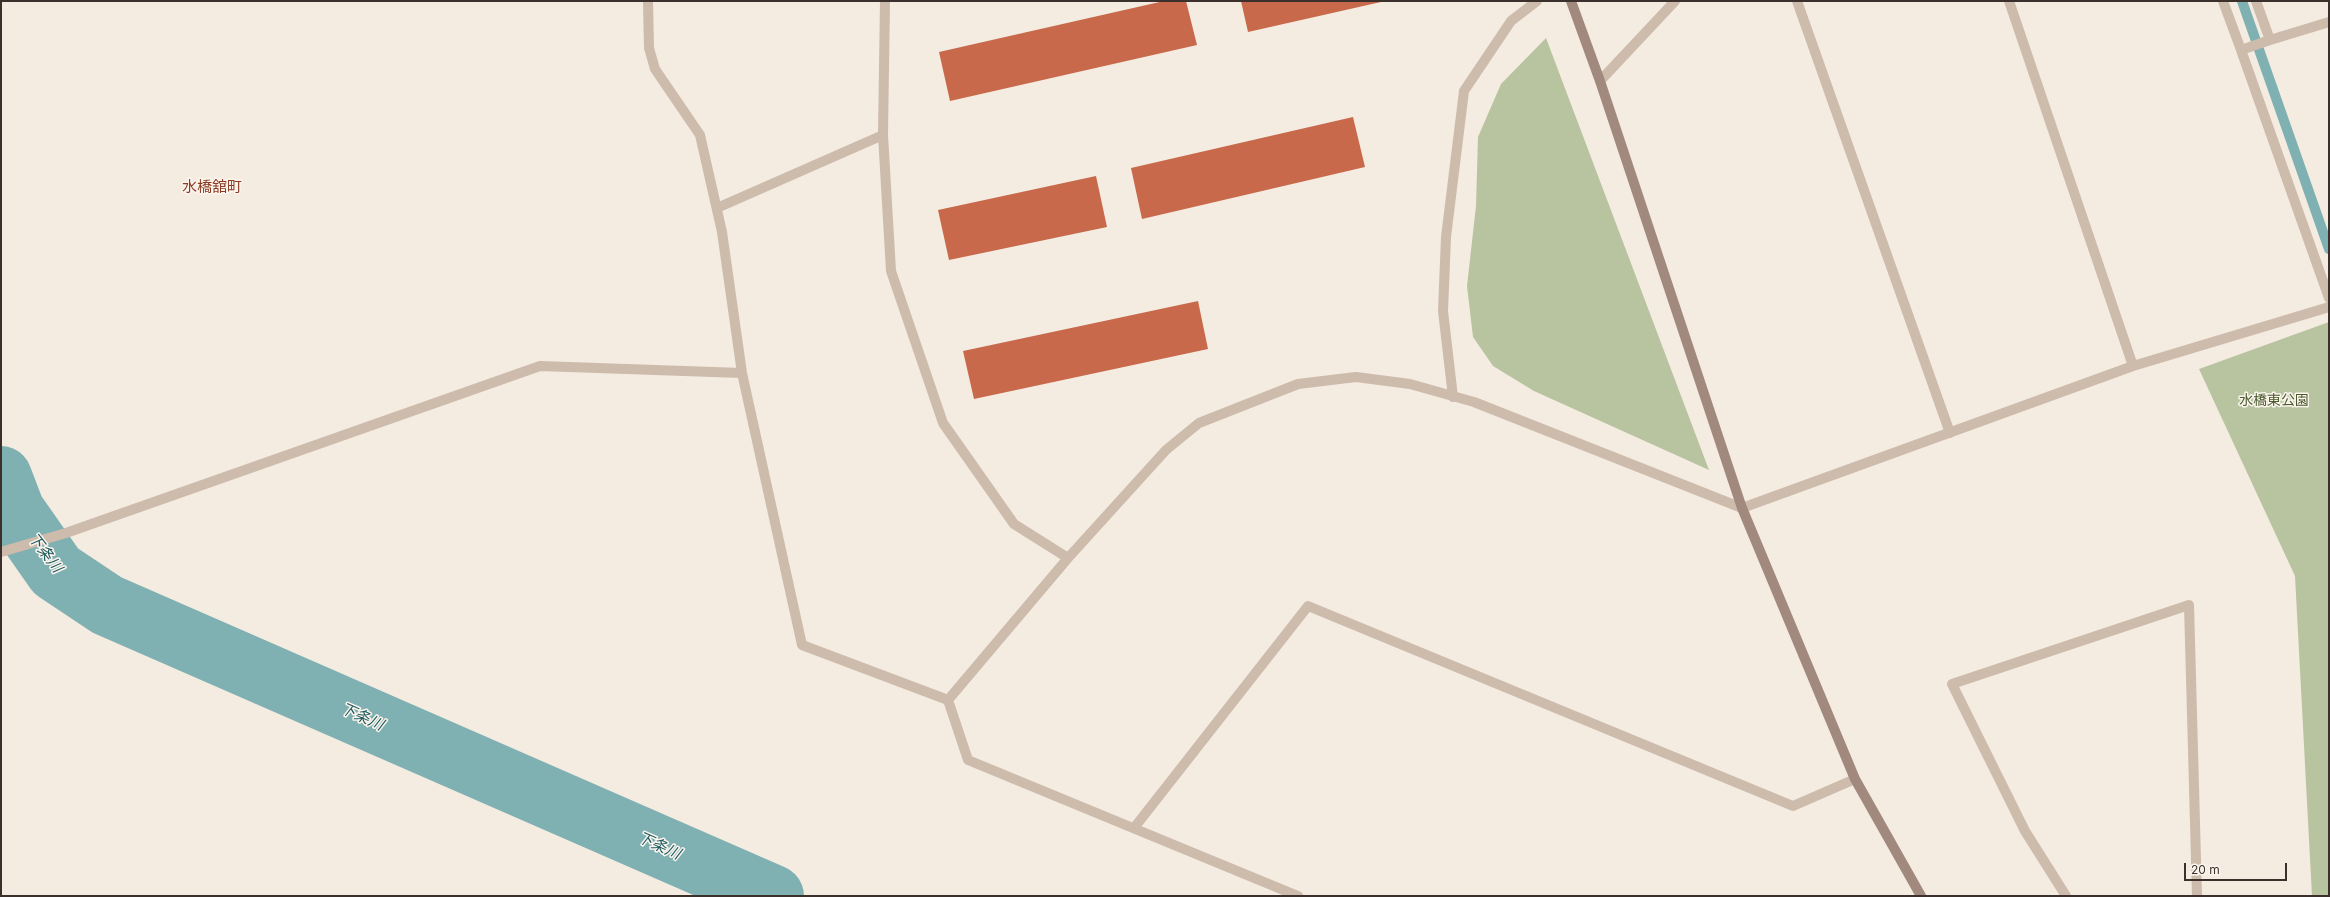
<!DOCTYPE html>
<html>
<head>
<meta charset="utf-8">
<style>
  body { margin:0 }
  #map { position:relative; width:2330px; height:897px; overflow:hidden; background:#f4ebe1; font-family:Inter,sans-serif }
  canvas { display:block }
  .frame { position:absolute; inset:0; border:2px solid #3b302b; pointer-events:none }
  .scale { position:absolute; left:2184px; top:863px; width:103px; height:18px; box-sizing:border-box; border:2px solid #3b302b; border-top:0; padding-left:5px; font-size:12px; line-height:14px; white-space:nowrap; color:#3b302b; -webkit-text-stroke:3px #fbf5ee; paint-order:stroke }
</style>
</head>
<body>
<div id="map">
<canvas width="2330" height="897"></canvas>
<div class="frame"></div>
<div class="scale">20 m</div>
</div>
<script>
const g = document.querySelector('canvas').getContext('2d');
g.lineJoin = 'round';
function fill(path, color) {
  g.fillStyle = color;
  g.fill(path, 'evenodd');
}
function toPath(rows) {
  const path = new Path2D();
  for (const r of rows) {
    path.moveTo(r[0], r[1]);
    for (let i = 2; i < r.length; i += 2) path.lineTo(r[i], r[i + 1]);
  }
  return path;
}
function strokePath(path, color, width, dash) {
  g.strokeStyle = color;
  g.lineWidth = width;
  g.lineCap = dash ? 'butt' : 'round';
  g.setLineDash(dash || []);
  g.stroke(path);
}
function write(font, color, halo, rows, align = 'center') {
  g.font = font + ' Inter,"Noto Sans JP",sans-serif';
  g.lineWidth = 3;
  g.setLineDash([]);
  g.textBaseline = 'middle';
  g.strokeStyle = halo;
  g.fillStyle = color;
  for (const [text, x, y, turn = 0] of rows) {
    g.save();
    g.translate(x, y);
    g.rotate((+turn || 0) * Math.PI / 180);
    g.textAlign = isNaN(turn) ? turn : align;
    if (halo) g.strokeText(text, 0, 0);
    g.fillText(text, 0, 0);
    g.restore();
  }
}
fill(toPath([
  [1546,38,1709,470,1534,391,1493,366,1473,337,1467,286,1476,206,1478,137,1501,84],
  [2329,322,2329,896,2312,896,2295,576,2199,369]
]), '#b8c4a0');
strokePath(toPath([
  [2242,1,2329,249]
]), '#7fb0b2', 10);
strokePath(toPath([
  [1,477,14,511,56,571,107,605,773,896]
]), '#7fb0b2', 62);
fill(toPath([
  [1164,1,1186,1,1197,45,950,101,939,52],
  [1241,1,1380,1,1381,2,1248,32],
  [1353,117,1365,167,1142,219,1131,168],
  [1096,176,1107,227,949,260,938,210],
  [1198,301,1208,349,974,399,963,351]
]), '#c8694b');
strokePath(toPath([
  [648,1,649,48,655,69,700,135,722,232,742,373,802,645,948,700],
  [885,1,883,135,891,271,943,423,1014,524,1068,558],
  [1797,1,1950,433],
  [2009,1,2133,366],
  [2223,1,2241,50],
  [2256,1,2270,40,2241,50,2329,298],
  [2270,40,2329,22],
  [1600,81,1675,1],
  [717,208,883,135],
  [1453,397,1443,311,1446,237,1464,91,1511,21,1537,1],
  [1,552,66,533,540,366,742,373],
  [948,700,1068,558,1166,450,1199,423,1298,384,1356,377,1410,384,1474,402,1742,508,2133,366,2329,307],
  [948,700,968,760,1298,896],
  [1134,828,1308,606,1793,806,1855,779],
  [2066,896,2025,831,1952,684,2189,605,2197,896]
]), '#cdbbac', 10);
strokePath(toPath([
  [1571,1,1600,81,1742,508,1855,779,1921,896]
]), '#a18a7d', 10);
write('14px', '#4a5a2e', '#fbf5ee', [
  ["水橋東公園",2274,401]
]);
write('15px', '#8c3b22', '#fbf5ee', [
  ["水橋舘町",212,187]
]);
write('italic 15px', '#1f5a5e', '#fbf5ee', [
  ["下条川",45,553,52],
  ["下条川",362,717,24],
  ["下条川",659,846,24]
]);
</script>
</body>
</html>
